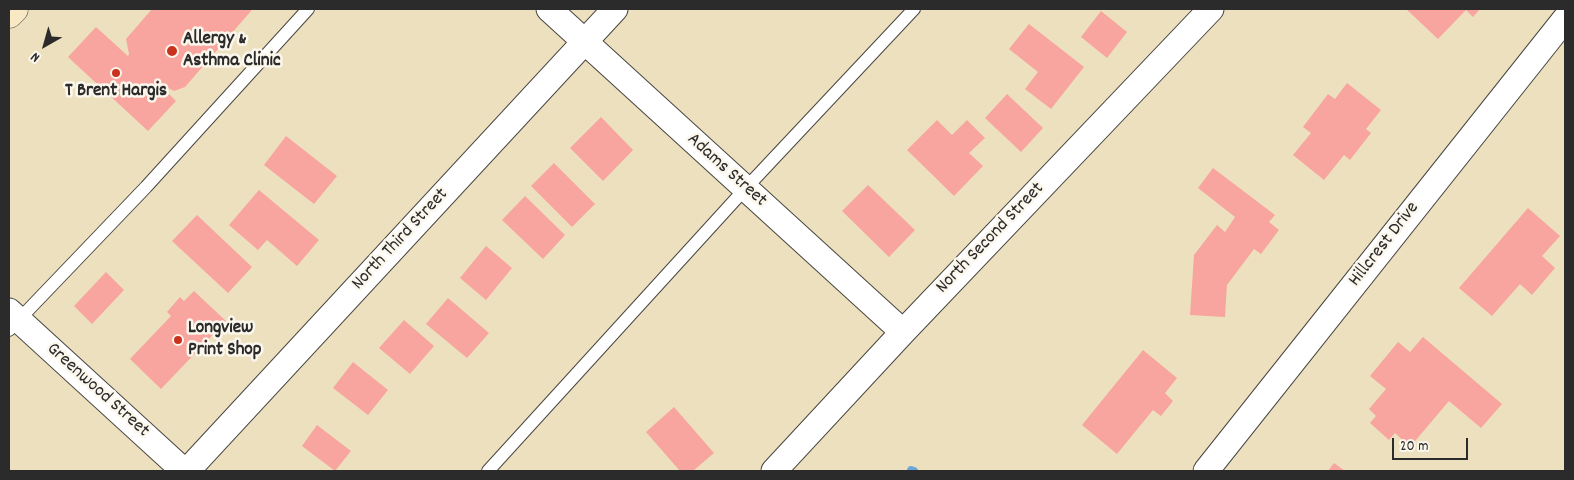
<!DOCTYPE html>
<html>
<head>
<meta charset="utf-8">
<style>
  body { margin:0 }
  #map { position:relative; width:1574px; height:480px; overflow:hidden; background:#ede0bf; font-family:Dekko,sans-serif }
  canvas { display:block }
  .frame { position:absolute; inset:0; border:10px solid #2b2b2b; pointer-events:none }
  .north { position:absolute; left:20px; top:20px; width:50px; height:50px; -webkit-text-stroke:4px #fbf7ec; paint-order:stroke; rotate:218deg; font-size:14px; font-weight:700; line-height:20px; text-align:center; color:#2b2b2b }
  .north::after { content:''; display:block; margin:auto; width:18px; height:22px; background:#2b2b2b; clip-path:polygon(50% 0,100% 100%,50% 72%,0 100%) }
  .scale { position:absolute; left:1392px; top:438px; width:76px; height:22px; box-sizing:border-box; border:2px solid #2b2b2b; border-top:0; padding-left:6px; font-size:15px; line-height:18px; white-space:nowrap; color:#2b2b2b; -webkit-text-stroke:4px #fbf7ec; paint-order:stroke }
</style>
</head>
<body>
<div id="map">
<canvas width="1574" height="480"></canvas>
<div class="frame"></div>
<div class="north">N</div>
<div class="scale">20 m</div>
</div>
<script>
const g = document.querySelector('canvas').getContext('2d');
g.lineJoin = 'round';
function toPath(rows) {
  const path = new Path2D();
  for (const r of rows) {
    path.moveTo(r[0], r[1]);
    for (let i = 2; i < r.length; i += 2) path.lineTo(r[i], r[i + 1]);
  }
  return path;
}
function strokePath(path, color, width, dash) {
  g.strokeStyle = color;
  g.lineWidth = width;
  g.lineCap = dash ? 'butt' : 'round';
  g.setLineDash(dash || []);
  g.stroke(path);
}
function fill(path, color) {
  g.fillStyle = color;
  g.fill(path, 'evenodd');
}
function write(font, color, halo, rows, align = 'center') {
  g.font = font + ' Dekko,sans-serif';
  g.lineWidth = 5;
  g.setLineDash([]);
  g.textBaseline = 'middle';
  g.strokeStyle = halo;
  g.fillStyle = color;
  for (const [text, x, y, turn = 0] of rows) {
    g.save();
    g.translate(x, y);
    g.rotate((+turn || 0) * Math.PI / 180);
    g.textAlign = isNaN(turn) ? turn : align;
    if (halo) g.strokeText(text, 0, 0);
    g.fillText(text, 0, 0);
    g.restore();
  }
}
strokePath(toPath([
  [911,470,914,471]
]), '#68a8db', 8);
fill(toPath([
  [152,9,251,9,251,11,185,87,174,91,166,87,164,89,176,101,148,131,68,57,96,27,128,56,129,54,126,39],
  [1406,9,1480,9,1473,17,1466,10,1438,39],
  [1101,11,1127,32,1107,58,1081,37],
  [1029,24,1084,67,1051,109,1025,89,1038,72,1009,49],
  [1347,83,1381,110,1366,129,1371,133,1350,160,1344,155,1324,180,1293,155,1311,133,1303,127,1328,94,1335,99],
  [1007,94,1043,128,1021,152,985,118],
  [601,117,633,150,603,181,570,148],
  [937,120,952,135,967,120,985,138,969,153,983,166,954,196,907,150],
  [286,136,337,176,314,204,264,165],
  [554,163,595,204,572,227,531,186],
  [1213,168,1275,215,1269,222,1279,230,1261,254,1254,249,1227,285,1225,317,1190,315,1194,255,1217,225,1225,232,1235,217,1198,188],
  [868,185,915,230,889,257,842,211],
  [259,190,319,240,297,266,267,240,258,250,229,225],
  [525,196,565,235,543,259,502,220],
  [1528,208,1560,236,1542,256,1555,268,1532,295,1520,284,1492,316,1459,288],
  [197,215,252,267,228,293,172,241],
  [486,246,512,268,486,300,460,278],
  [106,272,124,290,92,324,74,306],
  [194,291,226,321,161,389,130,359,171,316,167,312,180,297,184,301],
  [448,298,489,333,467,358,426,324],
  [404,320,434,346,410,374,379,348],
  [1423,337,1502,404,1481,428,1449,401,1410,447,1395,433,1389,440,1370,423,1376,416,1369,409,1386,389,1370,376,1398,342,1410,352],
  [1143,350,1177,378,1165,393,1173,401,1161,416,1153,410,1117,454,1082,425],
  [353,362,388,390,368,415,333,388],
  [674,407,714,453,693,471,680,471,646,432],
  [317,425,351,451,335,471,302,446],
  [1334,463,1345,471,1328,471]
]), '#f7a59e');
const service = toPath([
  [9,330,146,187,308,9],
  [488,471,745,189,914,9]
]);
const minor = toPath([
  [549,9,903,332],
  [9,311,184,471],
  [187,471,615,9],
  [774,471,903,332,1211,9],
  [1206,471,1565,19]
]);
const secondary = toPath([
  [9,14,14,9]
]);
strokePath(service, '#484641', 14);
strokePath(minor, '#484641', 27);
strokePath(secondary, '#484641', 29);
strokePath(service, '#fff', 12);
strokePath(minor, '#fff', 25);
strokePath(secondary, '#f8e8c3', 28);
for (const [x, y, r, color] of [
  [172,51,6,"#c8321e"],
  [116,73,5,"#c8321e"],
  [178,340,5,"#c8321e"]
]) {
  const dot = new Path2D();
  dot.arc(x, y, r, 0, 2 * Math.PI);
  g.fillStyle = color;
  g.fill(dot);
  strokePath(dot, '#fbf7ec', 2);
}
write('bold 19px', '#2b2b2b', '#fbf7ec', [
  ["Allergy &",183,40],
  ["Asthma Clinic",183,62],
  ["T Brent Hargis",116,92,"center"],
  ["Longview",188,329],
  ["Print Shop",188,351]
], 'left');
write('19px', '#2b2b2b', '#fbf7ec', [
  ["Adams Street",726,171,42],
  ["North Second Street",991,239,-46],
  ["North Third Street",401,240,-47],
  ["Hillcrest Drive",1385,245,-52],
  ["Greenwood Street",97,391,42]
]);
</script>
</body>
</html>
